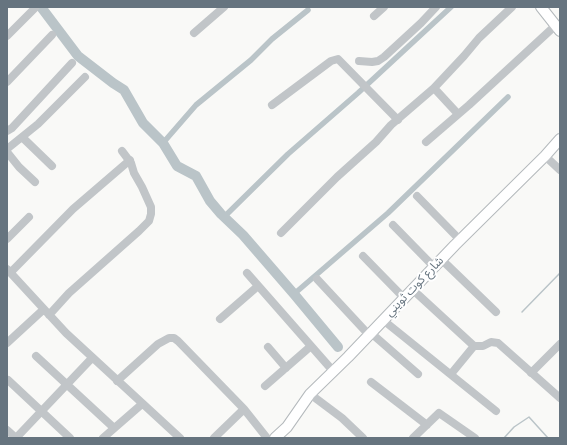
<!DOCTYPE html>
<html>
<head>
<meta charset="utf-8">
<style>
  body { margin:0 }
  #map { position:relative; width:567px; height:445px; overflow:hidden; background:#f9f9f7; font-family:"Nunito Sans",sans-serif }
  canvas { display:block }
  .frame { position:absolute; inset:0; border:8px solid #66747f; pointer-events:none }
</style>
</head>
<body>
<div id="map">
<canvas width="567" height="445"></canvas>
<div class="frame"></div>
</div>
<script>
const g = document.querySelector('canvas').getContext('2d');
g.lineJoin = 'round';
function toPath(rows) {
  const path = new Path2D();
  for (const r of rows) {
    path.moveTo(r[0], r[1]);
    for (let i = 2; i < r.length; i += 2) path.lineTo(r[i], r[i + 1]);
  }
  return path;
}
function strokePath(path, color, width, dash) {
  g.strokeStyle = color;
  g.lineWidth = width;
  g.lineCap = dash ? 'butt' : 'round';
  g.setLineDash(dash || []);
  g.stroke(path);
}
function write(font, color, halo, rows, align = 'center') {
  g.font = font + ' "Nunito Sans","Noto Sans Arabic",sans-serif';
  g.lineWidth = 4;
  g.setLineDash([]);
  g.textBaseline = 'middle';
  g.strokeStyle = halo;
  g.fillStyle = color;
  for (const [text, x, y, turn = 0] of rows) {
    g.save();
    g.translate(x, y);
    g.rotate((+turn || 0) * Math.PI / 180);
    g.textAlign = isNaN(turn) ? turn : align;
    if (halo) g.strokeText(text, 0, 0);
    g.fillText(text, 0, 0);
    g.restore();
  }
}
strokePath(toPath([
  [522,312,560,273],
  [504,438,514,427,529,417,548,438]
]), '#bac4c8', 1.5);
strokePath(toPath([
  [163,143,196,105,251,60,272,39,308,10],
  [224,217,288,154,358,93,451,7],
  [294,294,388,213,508,97]
]), '#bac4c8', 5.5);
strokePath(toPath([
  [41,7,78,56,113,83,124,90,143,123,163,143,177,166,196,176,210,201,221,214,243,235,294,294,338,347]
]), '#bac4c8', 10);
const major = toPath([
  [541,7,560,31],
  [275,438,287,427,310,394,348,357,455,245,545,156,560,139]
]);
strokePath(major, '#b4b9bc', 12);
strokePath(toPath([
  [374,16,384,7],
  [194,33,224,7],
  [7,36,35,8],
  [359,61,372,62,378,61,384,57,421,23,436,7],
  [7,82,52,35],
  [434,88,458,114],
  [272,105,331,61,338,59,398,120],
  [7,131,12,128,72,63],
  [22,137,52,166],
  [426,142,469,105,556,25],
  [7,149,38,124,85,77],
  [7,152,19,167,35,182],
  [545,156,560,170],
  [417,196,460,240],
  [393,225,434,267],
  [281,233,337,177,376,142,391,125,434,88,464,56,479,38,512,7],
  [7,239,29,217],
  [363,256,404,298],
  [441,259,496,312],
  [7,269,66,333,180,438],
  [11,272,73,209,130,160],
  [247,273,333,371],
  [317,279,369,335],
  [412,289,474,346,483,346,491,342,498,343,560,398],
  [49,315,69,293,139,231,149,221,151,214,151,207,142,187,134,173,131,163,122,151],
  [220,319,258,286],
  [383,320,496,411],
  [371,333,418,374],
  [7,343,44,309],
  [268,347,286,368],
  [36,356,114,428],
  [531,373,560,344],
  [451,374,474,346],
  [8,380,70,438],
  [117,381,158,344,169,338,174,338,178,341,244,409,267,438],
  [371,382,427,425],
  [265,386,311,346],
  [310,394,342,418,363,438],
  [7,430,16,438],
  [16,438,92,358],
  [103,438,142,404],
  [214,438,244,409],
  [413,438,439,413,475,438]
]), '#c1c5c8', 8);
strokePath(major, '#fff', 10);
write('12px', '#66747f', '#fff', [
  ["شارع كوت ثويني",415,287,-46]
]);
</script>
</body>
</html>
